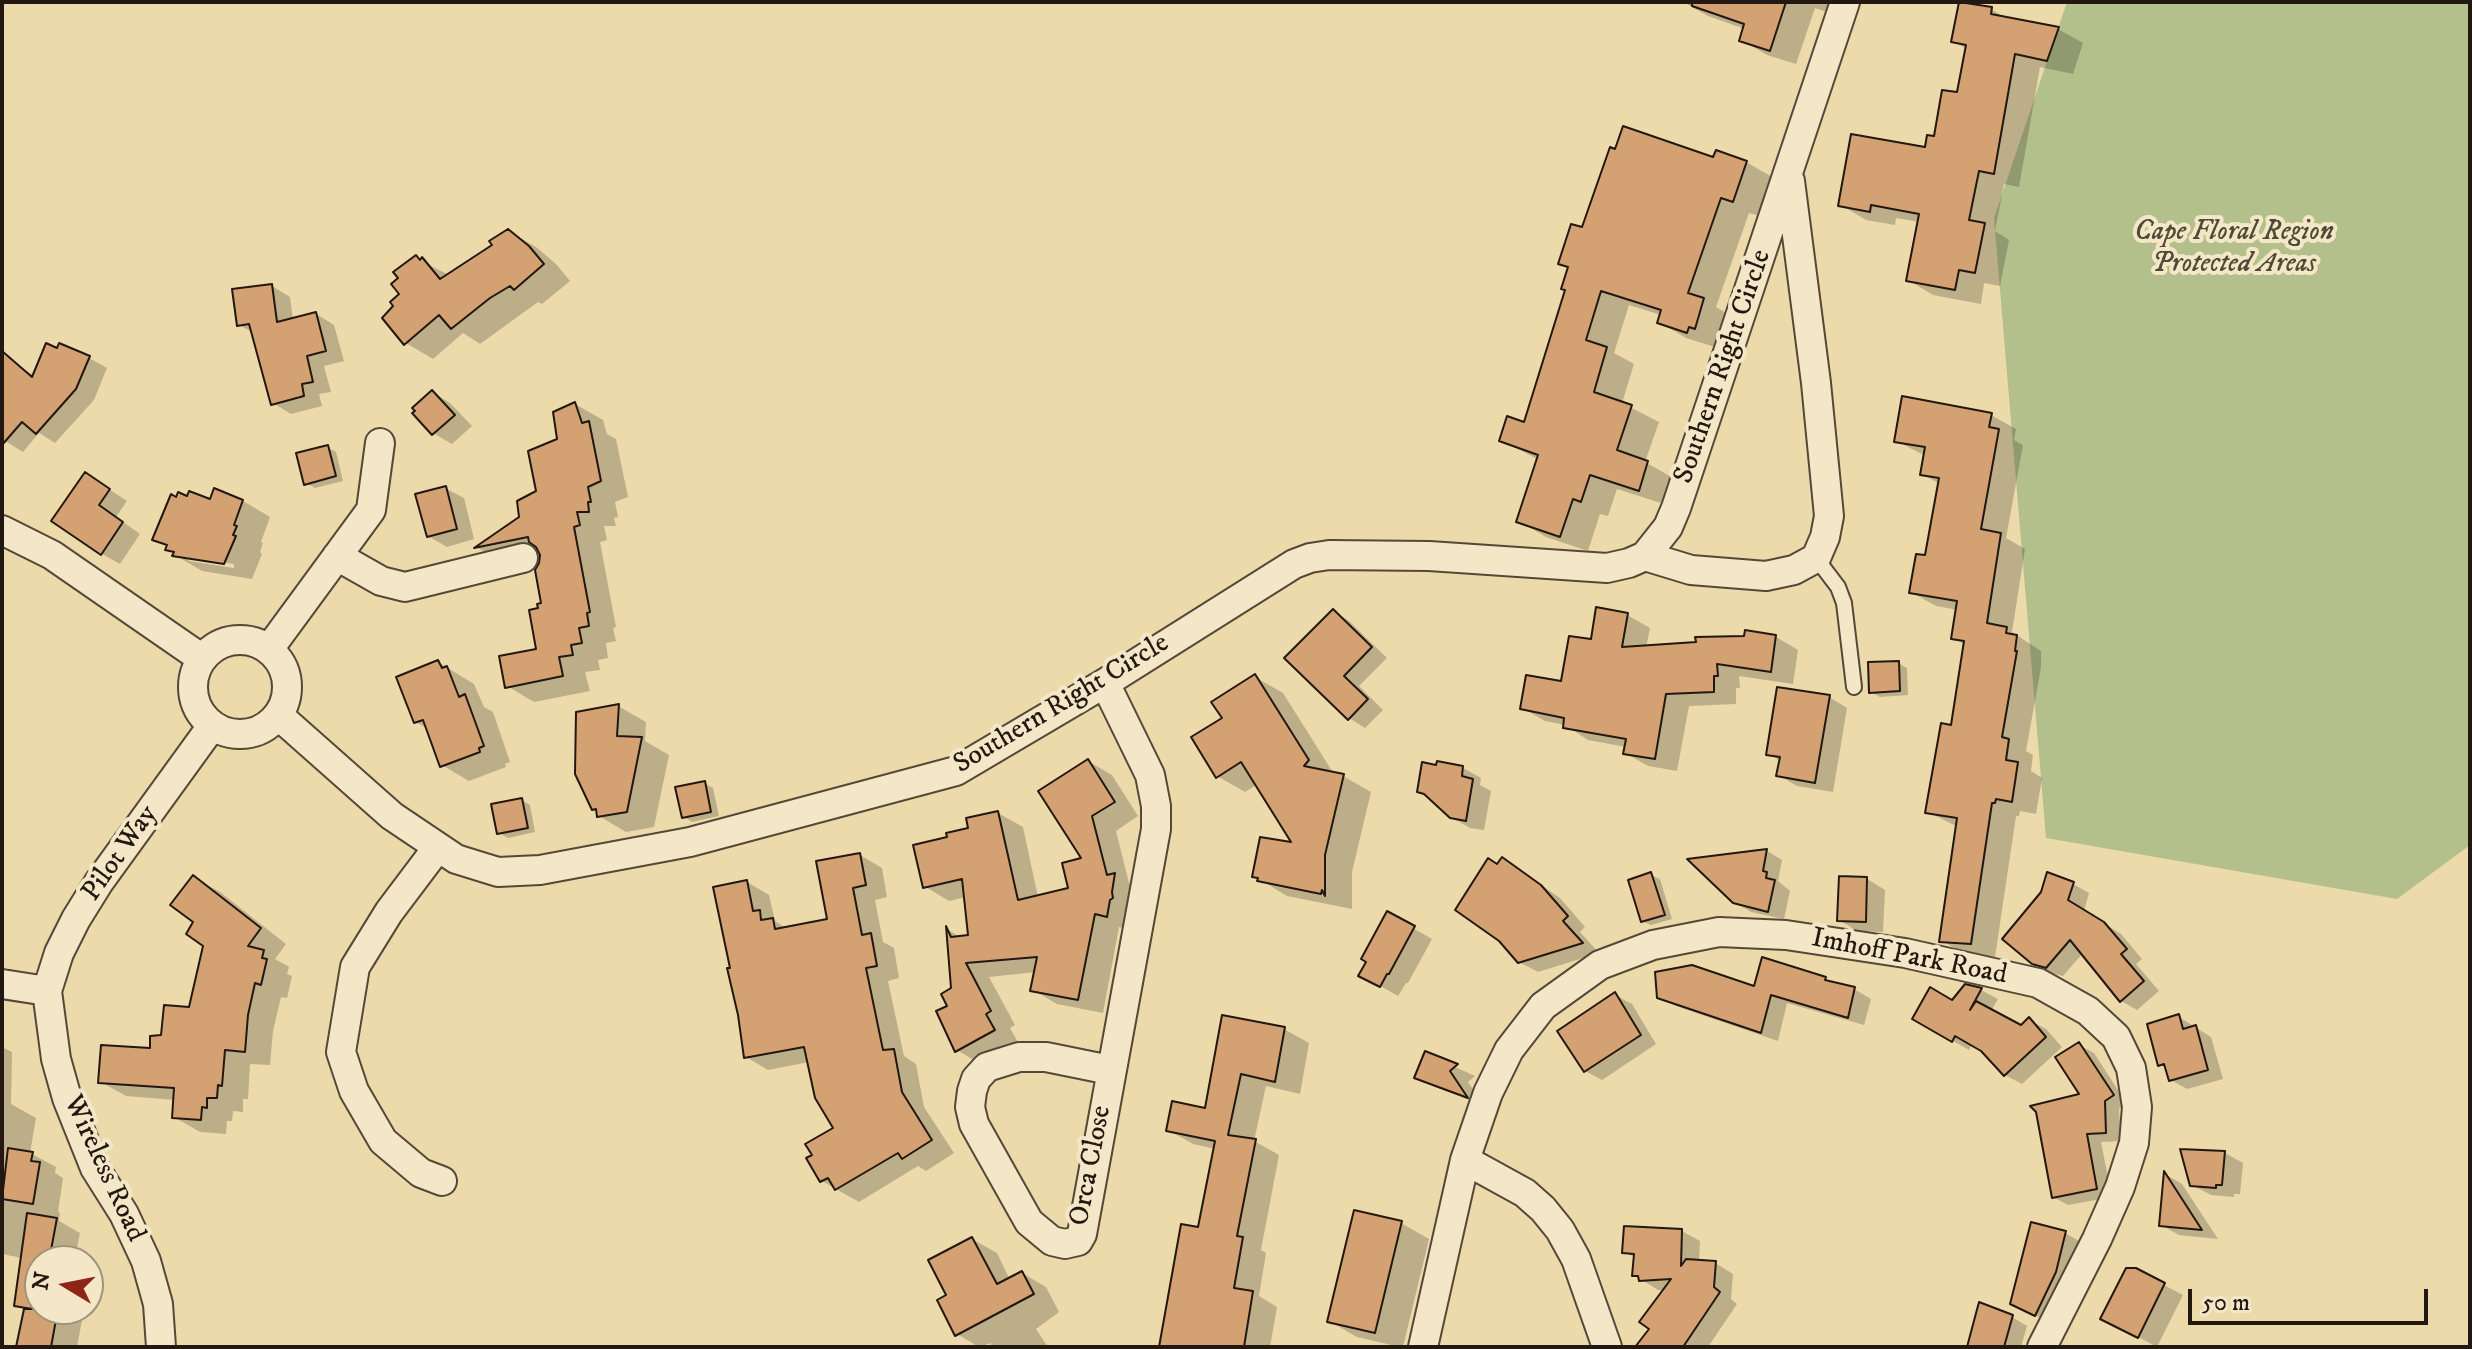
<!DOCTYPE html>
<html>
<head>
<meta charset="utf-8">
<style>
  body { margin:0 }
  #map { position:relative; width:2472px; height:1349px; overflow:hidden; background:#ecdaab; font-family:"IM FELL DW Pica",serif }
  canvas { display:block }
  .frame { position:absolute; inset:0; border:4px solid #221811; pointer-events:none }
  .north { position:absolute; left:24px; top:1245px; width:80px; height:80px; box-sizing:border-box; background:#f3e7c8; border:2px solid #9f947f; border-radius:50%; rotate:280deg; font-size:22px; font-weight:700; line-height:32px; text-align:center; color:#221811 }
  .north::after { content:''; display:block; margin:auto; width:28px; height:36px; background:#8f2418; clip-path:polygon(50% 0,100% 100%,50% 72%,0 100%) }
  .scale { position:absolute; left:2188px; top:1289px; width:240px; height:36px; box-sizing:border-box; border:4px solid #221811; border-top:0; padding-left:10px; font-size:24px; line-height:28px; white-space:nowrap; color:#221811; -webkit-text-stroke:6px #f3e7c8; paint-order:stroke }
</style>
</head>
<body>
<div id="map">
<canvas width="2472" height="1349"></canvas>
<div class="frame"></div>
<div class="north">N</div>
<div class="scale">50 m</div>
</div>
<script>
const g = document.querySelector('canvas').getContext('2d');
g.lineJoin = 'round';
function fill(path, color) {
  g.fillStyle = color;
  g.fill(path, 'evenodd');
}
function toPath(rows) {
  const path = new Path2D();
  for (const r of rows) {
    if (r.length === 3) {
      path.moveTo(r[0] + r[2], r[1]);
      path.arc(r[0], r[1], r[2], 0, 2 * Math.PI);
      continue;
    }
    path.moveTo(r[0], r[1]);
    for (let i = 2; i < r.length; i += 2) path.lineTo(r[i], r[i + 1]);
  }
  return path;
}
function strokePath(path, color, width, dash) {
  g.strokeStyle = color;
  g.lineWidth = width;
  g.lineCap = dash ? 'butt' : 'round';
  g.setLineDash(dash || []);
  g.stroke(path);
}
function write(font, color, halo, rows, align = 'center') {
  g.font = font + ' "IM FELL DW Pica",serif';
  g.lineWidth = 8;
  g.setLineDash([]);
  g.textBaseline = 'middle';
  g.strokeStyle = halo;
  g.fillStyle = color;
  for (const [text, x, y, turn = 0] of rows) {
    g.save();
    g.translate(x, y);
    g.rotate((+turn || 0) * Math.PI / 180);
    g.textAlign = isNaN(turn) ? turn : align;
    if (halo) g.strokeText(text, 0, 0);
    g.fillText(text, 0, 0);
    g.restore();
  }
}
fill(toPath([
  [2067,2,2470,2,2470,845,2397,899,2046,838,1994,218]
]), '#b4c08b');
fill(toPath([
  [1683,2,1830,2,1827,12,1815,8,1796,64,1767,55,1741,40,1745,29,1708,16],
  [1991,9,2009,20,2058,29,2083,43,2073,74,2040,67,2019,187,2004,184,1995,231,2009,240,2000,286,1984,283,1981,304,1933,295,1908,280,1920,222,1896,218,1895,225,1866,220,1841,205,1927,149,1936,138,1959,95,1967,49,1953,41],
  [1714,160,1746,162,1774,178,1760,216,1749,213,1716,307,1731,316,1722,343,1717,341,1715,347,1686,338,1659,322,1661,315,1629,305,1614,353,1634,364,1622,403,1659,422,1645,462,1675,479,1667,505,1617,489,1608,516,1600,514,1588,551,1546,537,1519,521,1539,460,1501,440,1525,424,1567,290,1569,269,1560,263,1584,230],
  [508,231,536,247,556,264,570,281,542,304,538,302,480,344,463,333,433,359,406,343,402,294,421,261,449,275,494,246],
  [272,286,290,297,293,320,316,314,334,325,344,361,324,366,331,392,319,394,322,406,291,414,273,403,254,333,239,325],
  [89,358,107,368,94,400,55,443,39,433,23,452,2,439,2,373,12,362,35,376],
  [432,392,450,403,472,426,452,444,433,433],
  [575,404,603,420,607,434,616,439,628,497,615,502,618,517,614,518,616,526,604,526,607,540,600,542,616,627,613,628,616,641,606,643,608,658,598,660,600,670,585,672,590,691,534,702,507,686,538,650,540,610,543,604,542,554,504,562,478,548,521,518,539,493],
  [1991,415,2016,429,2014,440,2023,445,2006,538,2025,549,2012,632,2041,651,2041,667,2026,751,2033,755,2031,771,2042,778,2036,814,2020,811,2019,816,2016,816,1995,957,1966,955,1941,940,1958,827,1928,812,1953,727,1966,645,1953,638,1958,610,1936,606,1911,592,1927,558,1940,484,1922,474,1926,456,1896,441],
  [327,447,336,452,343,481,315,488,306,483],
  [86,474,127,501,116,517,140,534,120,564,102,554],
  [445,488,464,498,474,539,447,547,428,536],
  [215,491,243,501,270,517,261,542,263,543,260,552,262,554,252,579,202,571,175,555,168,547,155,539,211,501],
  [184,556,234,564,234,568,189,561],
  [1333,611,1349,621,1387,658,1359,686,1383,710,1365,728,1349,718],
  [1627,615,1650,628,1646,648,1776,637,1798,650,1793,684,1739,676,1740,688,1736,688,1736,704,1689,706,1677,771,1648,766,1625,753,1626,747,1588,740,1565,725,1545,721,1522,708,1563,683,1592,641],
  [438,662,474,684,484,707,493,712,510,762,505,764,506,767,469,781,442,765,428,729,416,722],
  [1898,663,1907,668,1908,695,1880,697,1871,692],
  [1255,677,1283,693,1334,774,1343,776,1371,792,1352,872,1352,909,1287,896,1254,876,1295,845,1258,784,1245,792,1217,776,1224,719],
  [1829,697,1847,708,1833,792,1797,786,1778,775,1781,761,1768,754],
  [618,706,646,722,645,741,669,755,654,827,626,832,599,816,598,812,593,809],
  [1088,761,1112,775,1138,816,1116,831,1129,883,1139,889,1131,930,1119,927,1103,1013,1057,1004,1033,990,1036,972,989,977,1015,1025,1010,1028,1019,1044,982,1065,957,1050,949,1006,953,989,948,930,962,938,970,937,966,897,949,901,924,886,949,839,998,813,1023,827,1038,897,1070,889,1084,859],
  [1463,768,1481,778,1480,785,1491,791,1484,830,1470,828,1451,817,1433,799,1419,791],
  [704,783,713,788,719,816,692,822,684,817],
  [522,800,530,805,535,832,508,838,499,833],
  [1767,851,1782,860,1778,881,1790,891,1784,919,1751,912,1734,902,1691,861],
  [860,855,882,868,887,897,875,900,883,942,894,948,899,978,888,981,904,1056,916,1064,924,1107,954,1153,926,1171,918,1166,859,1202,822,1181,835,1128,809,1062,768,1070,746,1057,732,969,747,882,769,895,775,921,788,929,830,921],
  [1503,859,1560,898,1585,927,1580,932,1599,953,1538,972,1519,962,1500,940,1498,866],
  [1651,875,1660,879,1672,919,1651,925,1642,921],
  [194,878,220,892,286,944,275,959,289,967,287,974,292,976,287,998,281,997,273,1031,270,1065,250,1064,248,1099,243,1099,243,1112,233,1111,232,1121,227,1121,226,1134,200,1132,174,1117,175,1100,126,1096,101,1082,151,1050,191,1009,205,946,196,922],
  [1867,879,1885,890,1883,932,1857,931,1839,920],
  [2073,884,2089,893,2084,911,2121,934,2142,959,2136,964,2159,991,2137,1010,2121,1001,2083,953,2063,976,2050,973,2033,963,2043,893],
  [1388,914,1432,939,1408,983,1406,983,1398,996,1361,975],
  [1825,979,1854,989,1871,999,1864,1025,1787,1003,1778,1041,1676,1006,1659,996],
  [1965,986,1981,990,1998,999,1991,1011,2021,1027,2029,1020,2046,1029,2062,1047,2022,1084,2005,1075,1983,1049,1972,1044,1969,1050,1914,1019,1952,1002],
  [1615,995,1632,1004,1656,1044,1602,1080,1585,1071],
  [2179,1017,2211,1037,2223,1079,2187,1089,2171,1080,2168,1069,2160,1065],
  [1223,1018,1284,1029,1309,1043,1300,1094,1266,1086,1254,1141,1279,1155,1261,1250,1266,1253,1259,1296,1277,1307,1270,1347,1191,1347,1200,1229,1216,1149,1193,1144,1168,1130,1207,1110],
  [2079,1045,2094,1053,2127,1104,2119,1109,2121,1141,2101,1142,2112,1197,2068,1205,2053,1197,2082,1095],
  [2,1047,12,1052,11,1104,36,1118,30,1153,56,1167,55,1173,63,1178,58,1212,60,1213,59,1221,80,1233,76,1253,88,1260,40,1261,40,1309,84,1309,77,1347,18,1347,25,1310,16,1305,22,1258,2,1254],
  [1426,1054,1475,1076,1468,1082,1483,1105,1435,1087,1417,1077],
  [2225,1153,2243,1163,2240,1194,2234,1194,2234,1197,2211,1195,2192,1185],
  [2165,1174,2182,1184,2218,1239,2179,1235,2161,1225],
  [1401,1223,1429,1239,1403,1347,1400,1347,1357,1337,1329,1321],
  [2032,1225,2065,1233,2081,1242,2052,1323,2028,1312],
  [1682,1231,1700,1241,1699,1262,1715,1263,1733,1274,1731,1299,1737,1304,1708,1347,1638,1347,1651,1328,1666,1290,1658,1290,1634,1275,1636,1258,1625,1252],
  [972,1239,997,1253,1010,1280,1022,1273,1046,1287,1059,1312,1036,1329,1048,1347,990,1347,991,1343,979,1347,957,1334,949,1296],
  [2129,1267,2183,1295,2157,1347,2103,1318],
  [2012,1317,2027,1326,2021,1347,1969,1347]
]), '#0003');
const building = toPath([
  [1692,2,1786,2,1770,51,1739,41,1744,24,1692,6,1692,2],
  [1959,2,1992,7,1991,14,2059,27,2047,61,2015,54,1994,174,1979,171,1969,220,1985,223,1975,273,1959,270,1955,290,1906,281,1919,214,1871,205,1870,212,1838,206,1851,134,1925,147,1927,135,1934,136,1942,90,1957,92,1966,45,1951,42,1959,2],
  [1623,126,1713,157,1716,150,1747,161,1733,202,1721,198,1688,293,1704,298,1695,329,1689,327,1687,333,1657,323,1661,310,1601,291,1586,340,1607,347,1594,392,1632,405,1617,450,1648,461,1639,491,1590,475,1581,502,1573,499,1560,537,1516,522,1538,455,1499,441,1507,416,1524,422,1565,290,1561,289,1568,267,1558,264,1571,224,1582,227,1610,147,1615,149,1623,126],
  [508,229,529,246,544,264,514,290,510,286,490,298,451,329,439,315,404,345,382,318,393,306,390,302,399,294,391,284,398,278,393,272,416,255,420,260,422,257,440,279,492,245,489,241,508,229],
  [272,284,277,322,316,312,326,351,307,356,313,382,302,384,304,396,271,405,249,324,237,326,232,289,272,284],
  [46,343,57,348,59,343,90,356,76,389,36,434,22,422,2,445,2,351,32,377,46,343],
  [432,390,455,415,432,435,412,413,415,411,412,408,432,390],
  [1902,396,1992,413,1989,427,1999,429,1981,529,2001,533,1987,623,2007,627,2006,633,2017,635,2015,651,2017,651,2002,737,2009,739,2006,760,2018,762,2012,802,1996,799,1995,803,1992,803,1971,944,1939,942,1957,818,1925,813,1941,723,1951,725,1964,641,1951,639,1957,601,1909,593,1916,554,1925,555,1939,478,1920,475,1925,447,1894,442,1902,396],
  [575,402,582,423,589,421,601,481,588,487,591,502,588,502,589,512,577,512,580,525,574,527,590,612,587,613,589,626,579,628,582,643,571,645,573,655,559,657,563,676,505,688,499,656,536,649,529,610,538,608,537,604,541,603,535,570,539,563,540,555,536,547,529,542,528,537,474,548,519,517,517,501,536,491,528,451,557,439,553,412,575,402],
  [328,445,336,476,304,485,296,453,328,445],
  [85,472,110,489,99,505,123,522,101,555,51,521,85,472],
  [446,486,457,529,427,537,415,494,446,486],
  [214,488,243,500,234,525,237,526,233,535,236,536,224,564,172,556,174,552,165,550,167,545,152,540,171,494,176,497,178,492,187,496,189,491,210,499,214,488],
  [1596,607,1628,613,1622,647,1696,642,1695,637,1744,636,1745,630,1776,635,1771,672,1717,664,1718,676,1714,676,1714,692,1666,694,1655,759,1623,754,1626,739,1563,728,1564,718,1520,709,1526,675,1561,681,1569,636,1591,639,1596,607],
  [1333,609,1372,647,1344,676,1368,699,1348,720,1284,658,1333,609],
  [438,660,442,668,447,666,459,697,465,694,484,746,479,748,480,752,440,767,423,720,414,723,396,677,438,660],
  [1899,661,1900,691,1869,693,1868,662,1899,661],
  [1255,674,1309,760,1304,766,1344,774,1325,855,1325,896,1322,890,1321,894,1257,881,1258,878,1252,877,1260,837,1291,842,1241,762,1216,778,1191,737,1222,718,1211,702,1255,674],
  [1777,687,1830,695,1815,783,1776,776,1780,757,1766,755,1777,687],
  [619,704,617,736,642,737,627,812,597,817,596,809,592,810,575,774,576,712,619,704],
  [1088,759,1115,802,1092,816,1107,875,1115,873,1112,892,1113,898,1110,900,1107,917,1095,914,1078,1000,1030,991,1037,957,966,963,991,1011,986,1014,995,1030,955,1052,936,1011,947,1006,941,994,951,988,946,926,951,937,968,935,962,879,923,888,913,845,947,837,946,833,968,828,966,818,998,811,1018,900,1068,888,1062,863,1081,858,1038,791,1088,759],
  [1437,761,1463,766,1462,776,1473,779,1466,821,1450,818,1424,794,1417,792,1422,762,1436,765,1437,761],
  [705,781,711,812,682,818,675,787,705,781],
  [522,798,528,828,497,834,491,804,522,798],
  [1767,849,1763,871,1767,872,1766,878,1775,880,1768,912,1733,903,1687,859,1767,849],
  [860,853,866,885,853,888,862,935,871,933,877,966,866,968,883,1050,894,1049,902,1092,932,1140,902,1159,898,1153,835,1190,828,1178,820,1182,806,1158,812,1155,805,1144,833,1128,815,1098,804,1047,744,1058,738,1015,727,968,730,968,713,887,747,880,753,911,760,910,761,920,773,918,775,929,827,919,816,861,860,853],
  [1502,857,1541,885,1568,916,1563,921,1583,943,1518,963,1499,941,1455,910,1488,858,1497,864,1502,857],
  [1651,872,1665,915,1641,922,1628,880,1651,872],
  [2047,872,2074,882,2068,900,2104,922,2127,949,2121,954,2144,981,2120,1002,2070,940,2046,968,2032,964,2002,939,2041,892,2047,872],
  [193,875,261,928,248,946,264,950,262,958,267,959,261,985,255,983,248,1015,245,1052,225,1050,222,1086,218,1085,217,1098,207,1098,207,1108,202,1107,201,1120,172,1118,174,1088,98,1083,101,1045,150,1048,150,1036,161,1035,164,1005,189,1007,203,946,186,934,193,922,170,905,193,875],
  [1839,876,1867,877,1866,922,1837,921,1839,876],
  [1387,911,1415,926,1389,974,1387,974,1380,987,1358,976,1366,962,1361,959,1387,911],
  [1762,957,1826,977,1825,980,1855,987,1848,1018,1771,995,1761,1033,1657,998,1655,972,1692,965,1754,986,1762,957],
  [1965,984,1982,988,1970,1010,1976,1001,2021,1025,2029,1017,2046,1037,2004,1076,1981,1051,1955,1036,1952,1042,1912,1019,1930,987,1952,1000,1965,984],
  [1615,992,1641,1035,1584,1072,1557,1031,1615,992],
  [2179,1014,2183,1029,2196,1025,2208,1070,2169,1081,2164,1064,2158,1066,2147,1024,2179,1014],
  [1222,1015,1285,1027,1275,1082,1241,1074,1228,1135,1256,1139,1237,1236,1243,1237,1234,1288,1253,1291,1244,1347,1159,1347,1181,1224,1198,1227,1215,1141,1166,1131,1172,1101,1205,1108,1222,1015],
  [2079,1042,2114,1095,2105,1101,2106,1133,2087,1134,2097,1189,2052,1198,2036,1112,2030,1106,2079,1094,2055,1057,2079,1042],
  [1425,1051,1458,1064,1450,1071,1468,1098,1414,1078,1425,1051],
  [8,1148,33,1152,31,1161,40,1162,33,1204,2,1199,8,1148],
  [2180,1149,2225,1151,2222,1185,2216,1185,2216,1188,2190,1186,2180,1149],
  [2164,1171,2202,1230,2159,1226,2164,1171],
  [1354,1210,1402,1221,1375,1333,1327,1322,1354,1210],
  [27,1213,57,1218,49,1261,40,1261,40,1309,58,1309,51,1347,16,1347,24,1309,32,1309,14,1306,27,1213],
  [2031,1222,2066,1231,2056,1272,2035,1316,2010,1304,2031,1222],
  [1624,1226,1682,1229,1681,1266,1686,1259,1716,1261,1714,1287,1720,1292,1683,1347,1635,1347,1649,1329,1639,1322,1671,1279,1639,1281,1638,1276,1632,1276,1634,1254,1622,1253,1624,1226],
  [972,1237,997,1284,1022,1271,1034,1294,955,1336,937,1300,946,1295,928,1260,972,1237],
  [2126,1268,2136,1268,2165,1283,2138,1338,2100,1319,2126,1268],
  [1979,1302,2013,1315,2004,1347,1967,1347,1979,1302]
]);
fill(building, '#d4a172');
strokePath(building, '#221811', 2);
const service = toPath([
  [1816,558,1838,587,1844,603,1854,687]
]);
const minor = toPath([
  [2,530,52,555,201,658],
  [337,556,381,581,405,587,523,558],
  [1645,556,1691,570,1766,576,1794,570,1816,558,1825,537,1829,516,1816,383,1790,181],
  [240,687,47],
  [269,649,371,510,380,443],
  [1105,683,1150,775,1156,806,1156,829,1082,1234,1078,1241,1065,1244,1052,1241,1029,1222,974,1124,970,1107,972,1091,976,1079,987,1067,1019,1057,1046,1057,1110,1070],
  [278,715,392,816,456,859,498,872,540,870,690,842,956,771,1105,683,1294,564,1310,558,1329,555,1429,556,1607,568,1629,563,1645,556,1668,527,1676,508,1845,2],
  [438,847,389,912,355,967,341,1052,354,1091,383,1141,421,1173,442,1181],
  [2,984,47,991],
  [1465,1160,1525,1193,1543,1209,1560,1230,1576,1259,1607,1347],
  [161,1347,158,1304,146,1261,124,1214,95,1168,67,1098,56,1059,47,991,59,953,76,919,99,882,212,726],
  [1423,1347,1465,1160,1488,1093,1509,1050,1543,1006,1600,965,1653,945,1719,932,1786,935,1905,953,2038,983,2088,1011,2116,1037,2131,1068,2137,1107,2134,1143,2120,1187,2097,1239,2042,1347]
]);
strokePath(service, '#544838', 18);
strokePath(minor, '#544838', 32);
strokePath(service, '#f3e7c8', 14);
strokePath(minor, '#f3e7c8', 28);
write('italic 28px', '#4e4a36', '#f3e7c8', [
  ["Cape Floral Region",2234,233],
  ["Protected Areas",2234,265]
]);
write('28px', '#221811', '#f3e7c8', [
  ["Southern Right Circle",1724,367,-71],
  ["Southern Right Circle",1062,705,-31],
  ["Pilot Way",121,854,-55],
  ["Imhoff Park Road",1909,958,11],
  ["Orca Close",1092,1166,-79],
  ["Wireless Road",103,1169,65]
]);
</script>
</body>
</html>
